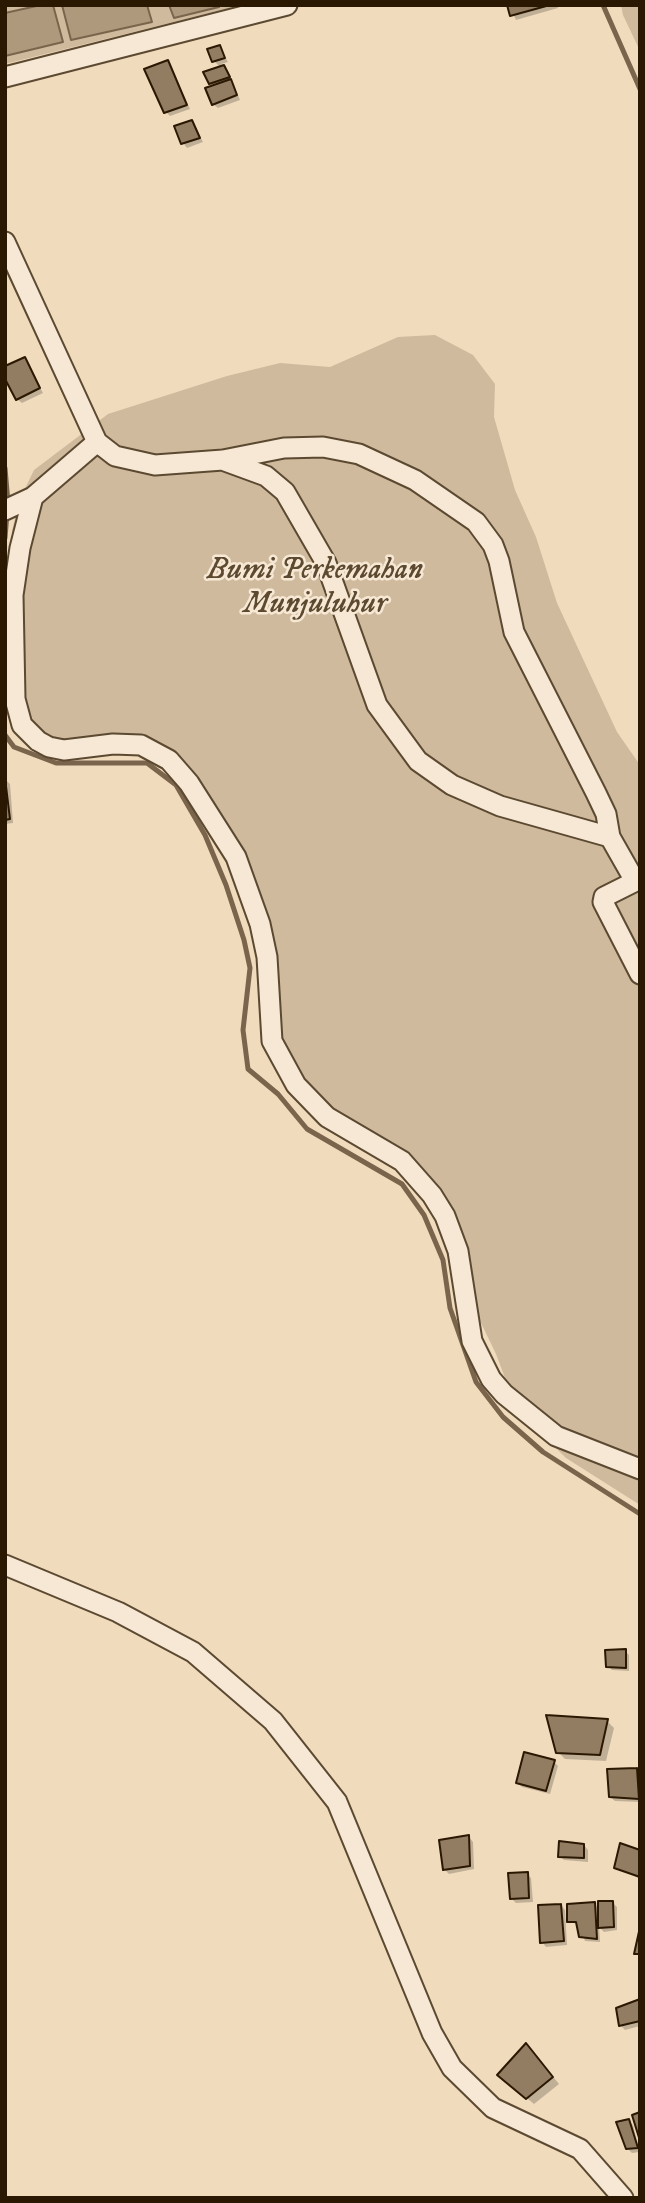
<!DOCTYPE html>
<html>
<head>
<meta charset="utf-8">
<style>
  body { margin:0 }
  #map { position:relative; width:645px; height:2203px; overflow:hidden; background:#f1dbbd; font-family:"IM FELL DW Pica",serif }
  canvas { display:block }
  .frame { position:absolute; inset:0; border:7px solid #2b1802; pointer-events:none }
</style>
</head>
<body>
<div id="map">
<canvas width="645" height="2203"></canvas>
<div class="frame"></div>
</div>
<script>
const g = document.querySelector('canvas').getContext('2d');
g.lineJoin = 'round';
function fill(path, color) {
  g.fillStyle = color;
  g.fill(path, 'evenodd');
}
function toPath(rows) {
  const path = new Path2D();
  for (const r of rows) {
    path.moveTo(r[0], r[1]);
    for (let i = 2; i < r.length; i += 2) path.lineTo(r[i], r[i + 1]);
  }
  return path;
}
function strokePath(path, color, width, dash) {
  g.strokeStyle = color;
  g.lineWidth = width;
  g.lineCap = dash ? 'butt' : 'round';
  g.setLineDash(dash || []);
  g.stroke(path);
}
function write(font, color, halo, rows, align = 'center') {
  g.font = font + ' "IM FELL DW Pica",serif';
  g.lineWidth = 5;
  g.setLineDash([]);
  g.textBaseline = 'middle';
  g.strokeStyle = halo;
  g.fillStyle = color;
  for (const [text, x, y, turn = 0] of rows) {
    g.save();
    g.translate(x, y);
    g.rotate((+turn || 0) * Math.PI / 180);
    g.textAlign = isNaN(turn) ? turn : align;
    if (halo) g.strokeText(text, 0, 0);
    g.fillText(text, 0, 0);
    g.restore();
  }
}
fill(toPath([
  [5,5,242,5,5,64],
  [621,5,640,5,640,51,623,15],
  [435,335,473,355,495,384,494,417,515,490,536,537,557,603,617,732,640,765,640,1505,566,1458,517,1410,496,1354,457,1273,434,1198,283,1078,258,911,222,816,166,754,36,737,13,709,12,531,19,501,34,470,108,414,227,376,280,363,330,367,398,337]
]), '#cfba9d');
const water = toPath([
  [41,5,53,5,63,42,5,56,5,13,41,5],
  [62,5,147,5,152,22,71,40,62,5],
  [169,5,218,5,219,7,174,18,169,5]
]);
fill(water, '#ae997d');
strokePath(water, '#7a654c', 2);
fill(toPath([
  [509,5,557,5,558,8,516,20],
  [219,47,228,62,221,64,228,71,240,100,218,108,213,104,214,87,211,83,221,68,214,61],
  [168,62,190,109,170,116,166,112],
  [192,122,203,142,187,148,183,143],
  [24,359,43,393,22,403,17,399],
  [5,779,10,784,13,823,5,824],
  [625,1651,629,1655,629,1671,612,1670,608,1666],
  [607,1721,614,1728,606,1761,565,1759,558,1752],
  [554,1762,558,1766,550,1794,522,1787,518,1783],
  [636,1770,640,1773,640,1802,615,1801,610,1797],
  [469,1837,473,1842,474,1869,449,1874,445,1870],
  [584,1845,588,1850,588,1862,564,1860,559,1856],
  [640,1852,640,1879,616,1867],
  [527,1874,531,1878,533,1902,516,1903,511,1898],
  [612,1902,617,1907,617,1930,604,1932,599,1927,600,1942,585,1941,579,1925,569,1921,594,1904,600,1910],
  [561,1905,565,1910,567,1945,546,1947,542,1942],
  [640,2001,640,2026,625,2030,620,2025],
  [533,2052,559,2084,534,2104,506,2081],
  [629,2121,633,2125,640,2152,632,2153,628,2149]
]), '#0003');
strokePath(toPath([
  [603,5,640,89],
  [5,468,8,503],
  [5,538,7,513],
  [5,735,14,747,56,763,147,763,176,785,205,835,226,885,244,940,250,968,243,1030,248,1069,278,1094,307,1129,402,1184,424,1215,443,1260,450,1308,476,1382,503,1417,543,1452,640,1514]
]), '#7a654c', 5);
const building = toPath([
  [507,5,550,5,510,16,507,5],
  [220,45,225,58,212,62,207,49,220,45],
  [168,60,187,105,164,113,144,69,168,60],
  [224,65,230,77,209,84,203,72,224,65],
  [231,79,237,95,212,105,205,88,231,79],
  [192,120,200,138,181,144,174,126,192,120],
  [25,357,40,388,16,400,5,379,5,366,25,357],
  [5,778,10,819,5,820,5,778],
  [626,1649,626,1668,606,1667,605,1650,626,1649],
  [546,1715,608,1719,600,1755,556,1753,546,1715],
  [524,1752,555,1760,546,1791,516,1783,524,1752],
  [637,1768,639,1799,609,1797,607,1769,637,1768],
  [469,1835,470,1866,443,1870,439,1840,469,1835],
  [559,1841,584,1844,584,1858,558,1857,559,1841],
  [620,1843,640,1850,640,1877,614,1868,620,1843],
  [528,1872,529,1898,510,1899,508,1873,528,1872],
  [598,1901,613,1901,614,1927,598,1928,598,1901],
  [595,1902,597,1939,579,1937,576,1922,567,1922,567,1904,595,1902],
  [561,1904,564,1941,540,1943,538,1905,561,1904],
  [640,1927,640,1954,634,1954,640,1927],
  [640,1999,640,2021,619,2026,616,2008,640,1999],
  [526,2043,553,2077,526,2099,497,2075,526,2043],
  [640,2112,640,2141,632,2115,640,2112],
  [629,2119,638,2148,626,2149,616,2122,629,2119]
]);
fill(building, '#927d63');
strokePath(building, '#2b1802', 2);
const minor = toPath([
  [5,77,287,5],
  [5,242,97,442,33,497,20,548,13,595,15,699,22,725,38,741,49,747,64,750,113,744,141,745,169,760,189,783,236,857,260,924,267,957,272,1041,296,1085,327,1117,402,1161,432,1195,445,1216,458,1251,472,1341,491,1379,504,1394,556,1436,640,1469],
  [97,442,115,456,155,465,223,460,284,448,323,447,359,454,415,480,476,522,493,545,499,561,514,632,596,793,606,814,610,837,635,881],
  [225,461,266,476,285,492,326,563,377,705,418,761,452,785,500,806,610,837],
  [5,510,33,497],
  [640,879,604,897,603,902,640,974],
  [5,1565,118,1612,193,1652,273,1721,337,1802,432,2033,452,2068,493,2108,580,2149,623,2198]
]);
strokePath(minor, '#5c4931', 23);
strokePath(minor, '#f6e8d4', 19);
write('italic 30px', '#5c4930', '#f6e8d4', [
  ["Bumi Perkemahan",315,572],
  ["Munjuluhur",315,606]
]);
</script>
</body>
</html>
